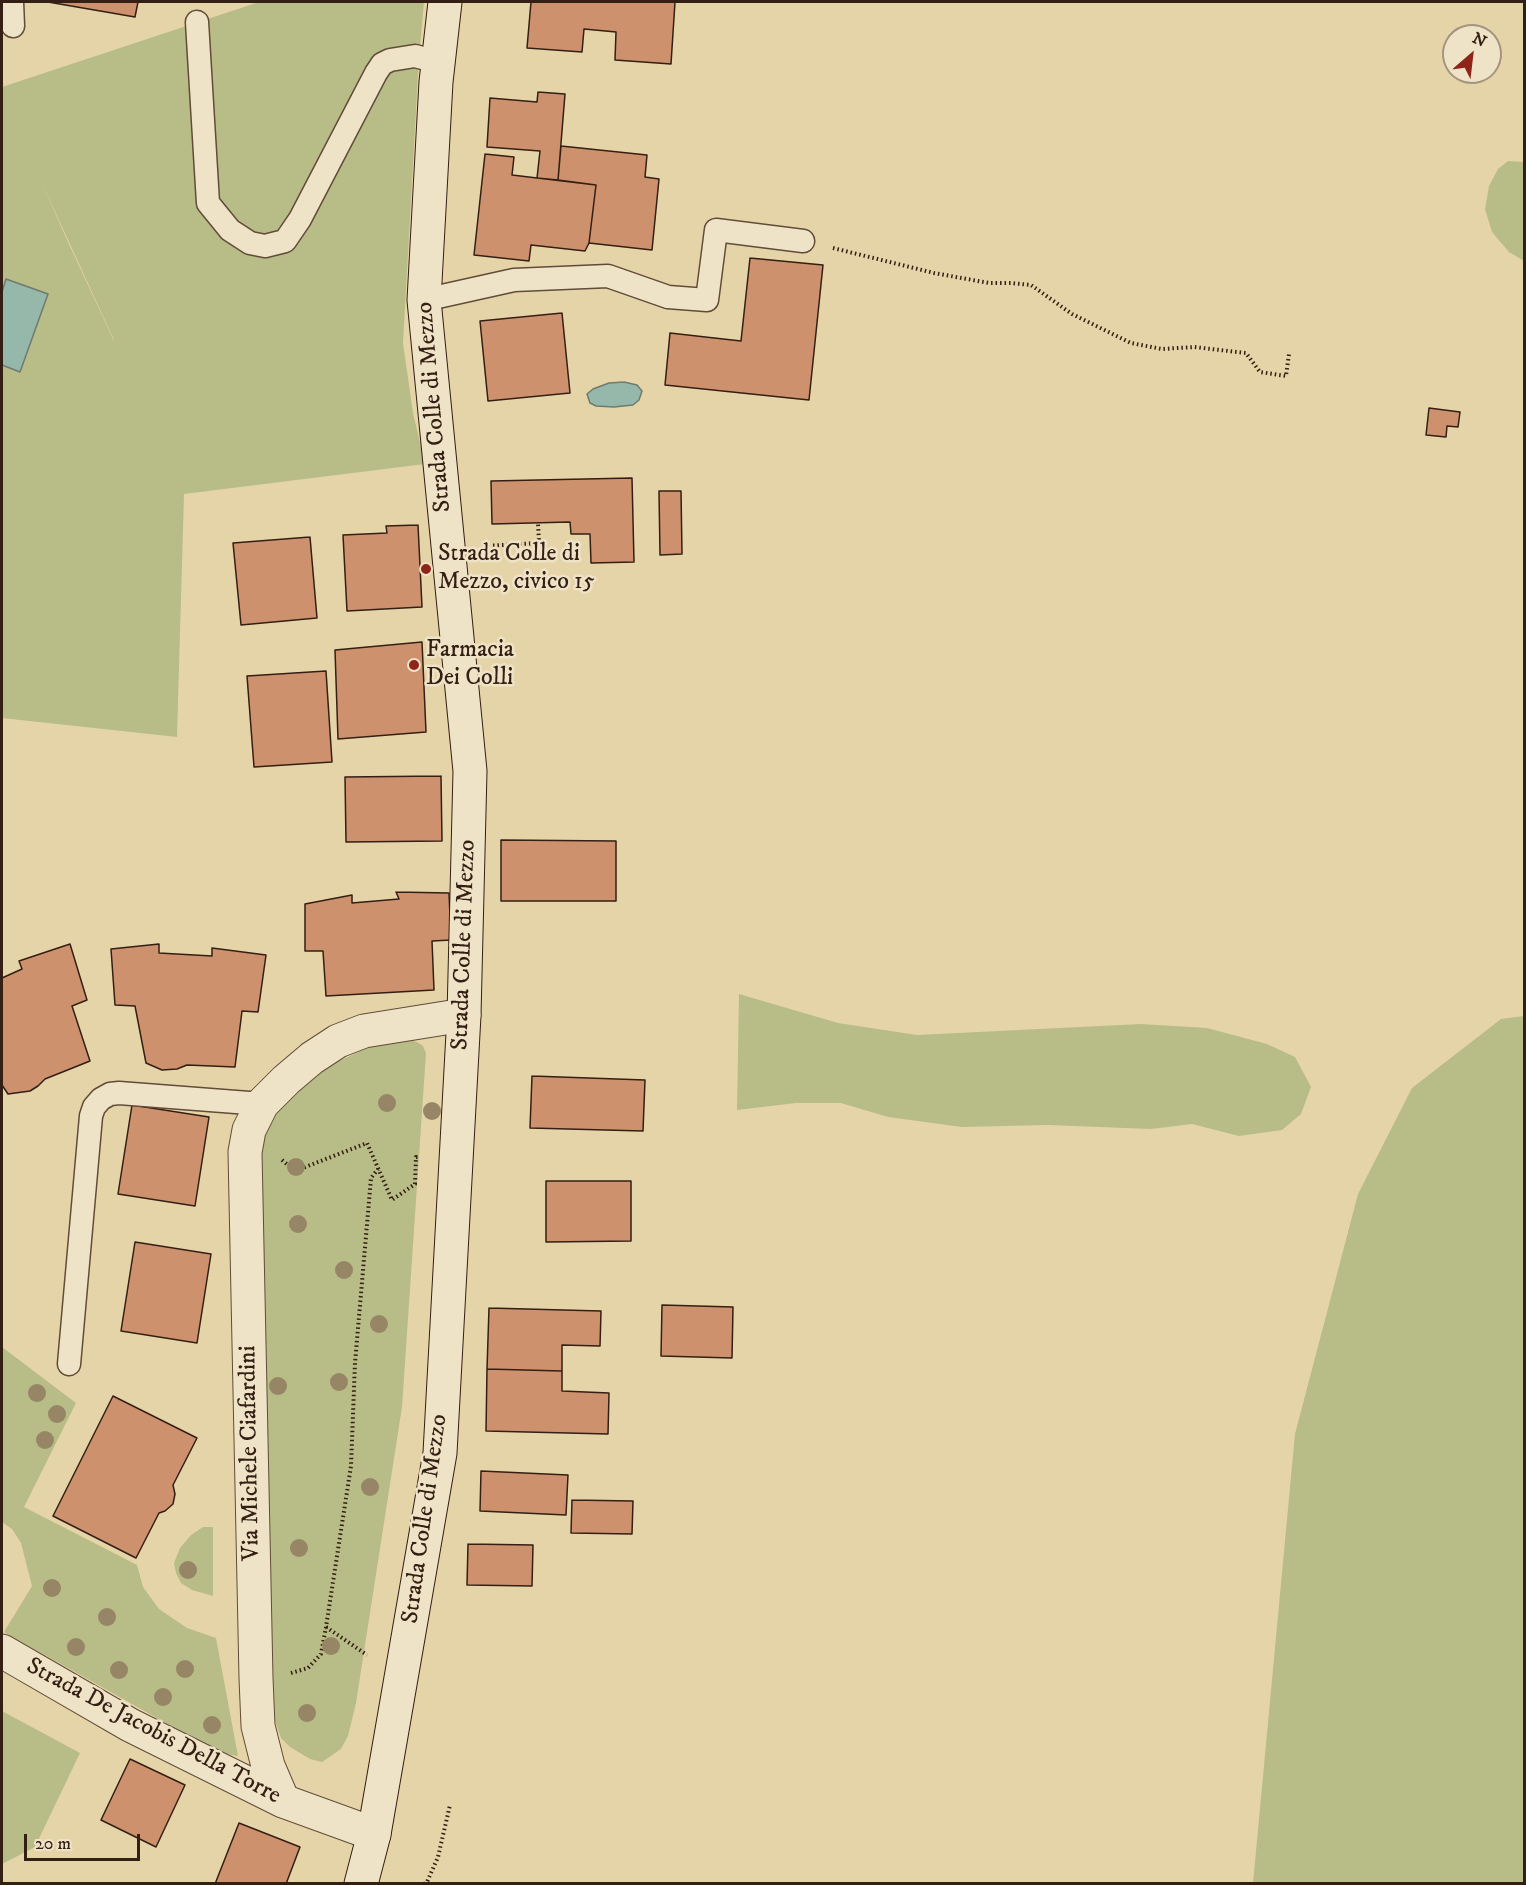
<!DOCTYPE html>
<html>
<head>
<meta charset="utf-8">
<style>
  body { margin:0 }
  #map { position:relative; width:1526px; height:1885px; overflow:hidden; background:#e6d4a9; font-family:"IM FELL DW Pica",serif }
  canvas { display:block }
  .frame { position:absolute; inset:0; border:3px solid #331f13; pointer-events:none }
  .north { position:absolute; left:1442px; top:24px; width:60px; height:60px; box-sizing:border-box; background:#efe3c7; border:2px solid #a4957f; border-radius:50%; rotate:28deg; font-size:16px; font-weight:700; line-height:24px; text-align:center; color:#331f13 }
  .north::after { content:''; display:block; margin:auto; width:21px; height:27px; background:#8f2418; clip-path:polygon(50% 0,100% 100%,50% 72%,0 100%) }
  .scale { position:absolute; left:24px; top:1834px; width:116px; height:27px; box-sizing:border-box; border:3px solid #331f13; border-top:0; padding-left:8px; font-size:18px; line-height:21px; white-space:nowrap; color:#331f13; -webkit-text-stroke:4px #efe3c7; paint-order:stroke }
</style>
</head>
<body>
<div id="map">
<canvas width="1526" height="1885"></canvas>
<div class="frame"></div>
<div class="north">N</div>
<div class="scale">20 m</div>
</div>
<script>
const g = document.querySelector('canvas').getContext('2d');
g.lineJoin = 'round';
function fill(path, color) {
  g.fillStyle = color;
  g.fill(path, 'evenodd');
}
function toPath(rows) {
  const path = new Path2D();
  for (const r of rows) {
    path.moveTo(r[0], r[1]);
    for (let i = 2; i < r.length; i += 2) path.lineTo(r[i], r[i + 1]);
  }
  return path;
}
function strokePath(path, color, width, dash) {
  g.strokeStyle = color;
  g.lineWidth = width;
  g.lineCap = dash ? 'butt' : 'round';
  g.setLineDash(dash || []);
  g.stroke(path);
}
function write(font, color, halo, rows, align = 'center') {
  g.font = font + ' "IM FELL DW Pica",serif';
  g.lineWidth = 5;
  g.setLineDash([]);
  g.textBaseline = 'middle';
  g.strokeStyle = halo;
  g.fillStyle = color;
  for (const [text, x, y, turn = 0] of rows) {
    g.save();
    g.translate(x, y);
    g.rotate((+turn || 0) * Math.PI / 180);
    g.textAlign = isNaN(turn) ? turn : align;
    if (halo) g.strokeText(text, 0, 0);
    g.fillText(text, 0, 0);
    g.restore();
  }
}
fill(toPath([
  [259,2,424,2,419,57,403,343,413,413,425,464,184,494,177,737,2,718,2,365,21,371,6,279,2,292,2,87],
  [41,181,114,340,114,341,68,242],
  [1508,161,1524,162,1524,261,1509,252,1492,232,1485,209,1489,186,1498,169],
  [739,994,838,1023,917,1035,1141,1024,1207,1028,1267,1044,1295,1057,1311,1087,1301,1114,1282,1130,1239,1136,1192,1124,1151,1129,1048,1125,962,1127,888,1117,841,1103,796,1103,737,1110],
  [1524,1016,1524,1883,1253,1883,1295,1434,1358,1194,1412,1088,1501,1019],
  [403,1038,417,1042,423,1046,426,1053,402,1407,356,1703,348,1736,341,1749,322,1762,310,1759,290,1747,281,1738,274,1718,262,1530,261,1131,282,1106,329,1066,385,1039],
  [2,1347,76,1403,24,1507,137,1565,143,1587,159,1609,187,1628,216,1638,238,1756,219,1753,4,1632,32,1586,21,1543,12,1529,2,1522],
  [203,1527,213,1527,213,1596,192,1590,181,1583,176,1573,174,1563,180,1548,191,1535],
  [2,1711,80,1753,35,1847,2,1864]
]), '#b8bc86');
const water = toPath([
  [6,279,48,294,20,372,2,365,2,292,6,279],
  [624,382,637,385,642,391,639,400,633,405,614,407,596,406,590,403,587,394,593,389,609,383,624,382]
]);
fill(water, '#96b8aa');
strokePath(water, '#6e7b6e', 1.5);
const building = toPath([
  [48,2,138,2,135,17,48,2],
  [531,2,675,2,671,64,615,60,616,32,584,29,582,52,527,48,531,2],
  [538,92,565,94,558,180,537,178,540,151,487,147,490,98,537,102,538,92],
  [561,146,647,155,645,177,659,179,652,250,589,243,596,185,558,180,561,146],
  [485,154,514,157,512,175,596,185,589,243,585,251,531,245,529,261,474,255,485,154],
  [750,258,823,265,809,400,665,385,670,333,741,341,750,258],
  [562,313,570,393,488,401,480,321,562,313],
  [1429,408,1460,412,1458,427,1447,426,1446,437,1426,435,1429,408],
  [632,478,634,562,591,563,590,534,571,534,570,522,492,524,491,481,632,478],
  [659,491,681,491,682,554,660,555,659,491],
  [418,525,422,607,347,611,343,535,387,533,386,526,418,525],
  [310,537,317,618,241,625,233,543,310,537],
  [422,642,426,732,338,739,335,650,422,642],
  [326,671,332,762,254,767,247,676,326,671],
  [441,776,442,841,346,842,345,777,441,776],
  [501,840,616,841,616,901,501,901,501,840],
  [396,892,449,893,451,940,432,941,434,990,326,996,323,951,305,951,305,904,352,895,352,903,399,899,396,892],
  [70,944,87,1000,72,1006,90,1061,45,1079,38,1086,30,1091,8,1094,2,1085,2,978,22,969,19,961,70,944],
  [159,944,159,953,212,956,212,948,266,955,258,1012,242,1011,235,1067,187,1065,177,1069,162,1070,146,1063,135,1006,115,1005,111,949,159,944],
  [532,1076,645,1080,643,1131,530,1128,532,1076],
  [132,1105,209,1117,195,1206,118,1194,132,1105],
  [546,1181,631,1181,631,1241,546,1242,546,1181],
  [135,1242,211,1254,197,1343,121,1331,135,1242],
  [662,1305,733,1307,732,1358,661,1356,662,1305],
  [489,1308,601,1311,600,1346,562,1345,562,1371,487,1369,489,1308],
  [487,1369,562,1371,562,1391,609,1393,608,1434,486,1431,487,1369],
  [113,1396,197,1438,173,1485,175,1494,173,1504,165,1511,159,1513,136,1558,53,1516,113,1396],
  [481,1471,568,1475,566,1515,480,1511,481,1471],
  [572,1500,633,1501,632,1534,571,1533,572,1500],
  [468,1544,533,1545,532,1586,467,1585,468,1544],
  [130,1759,185,1785,156,1847,101,1820,130,1759],
  [239,1823,300,1847,286,1884,215,1884,239,1823]
]);
fill(building, '#ce916e');
strokePath(building, '#331f13', 1.5);
const lane = toPath([
  [12,2,13,26],
  [197,22,208,203,230,230,250,243,265,246,285,241,300,219,376,73,382,64,390,60,415,56,438,62],
  [424,300,514,280,608,276,668,297,707,300,716,230,803,241],
  [69,1364,91,1116,94,1107,101,1099,110,1094,119,1093,262,1104]
]);
const street = toPath([
  [2,1651,130,1725,283,1801,374,1834],
  [283,1801,268,1766,258,1726,256,1678,245,1152,249,1130,262,1104,286,1080,312,1058,338,1041,364,1031,464,1015]
]);
const secondary = toPath([
  [361,1884,374,1834,440,1453,464,1015,470,771,424,300,436,82,445,2]
]);
strokePath(lane, '#604c38', 25);
strokePath(street, '#604c38', 35);
strokePath(secondary, '#331f13', 35);
strokePath(toPath([
  [833,248,934,273,989,283,1011,283,1031,285,1072,314,1131,343,1162,349,1194,347,1246,353,1260,372,1286,376,1289,354],
  [484,546,539,543,538,523],
  [282,1160,295,1171,367,1143,392,1200,415,1184,416,1157,419,1157],
  [326,1627,367,1655],
  [291,1673,308,1668,321,1654,326,1627,351,1466,355,1363,371,1178,378,1169],
  [424,1884,427,1882,438,1857,450,1805]
]), '#331f13', 4, [1.5, 3]);
strokePath(lane, '#efe3c7', 22);
strokePath(street, '#efe3c7', 33);
strokePath(secondary, '#efe3c7', 33);
g.fillStyle = '#968666';
for (const [x, y] of [
  [387,1103],
  [432,1111],
  [296,1167],
  [298,1224],
  [344,1270],
  [379,1324],
  [339,1382],
  [278,1386],
  [37,1393],
  [57,1414],
  [45,1440],
  [370,1487],
  [299,1548],
  [188,1570],
  [52,1588],
  [107,1617],
  [331,1646],
  [76,1647],
  [185,1669],
  [119,1670],
  [163,1697],
  [307,1713],
  [212,1725]
]) {
  g.beginPath();
  g.arc(x, y, 9, 0, 2 * Math.PI);
  g.fill();
}
for (const [x, y, r, color] of [
  [426,569,6,"#8f2418"],
  [414,665,6,"#8f2418"]
]) {
  const dot = new Path2D();
  dot.arc(x, y, r, 0, 2 * Math.PI);
  g.fillStyle = color;
  g.fill(dot);
  strokePath(dot, '#efe3c7', 2);
}
write('24px', '#331f13', '#efe3c7', [
  ["Strada Colle di Mezzo",435,407,-95],
  ["Strada Colle di Mezzo",465,945,-88],
  ["Via Michele Ciafardini",251,1453,-91],
  ["Strada Colle di Mezzo",426,1519,-82],
  ["Strada De Jacobis Della Torre",153,1732,28]
]);
write('24px', '#331f13', '#efe3c7', [
  ["Strada Colle di",438,555],
  ["Mezzo, civico 15",438,583],
  ["Farmacia",426,651],
  ["Dei Colli",426,679]
], 'left');
</script>
</body>
</html>
